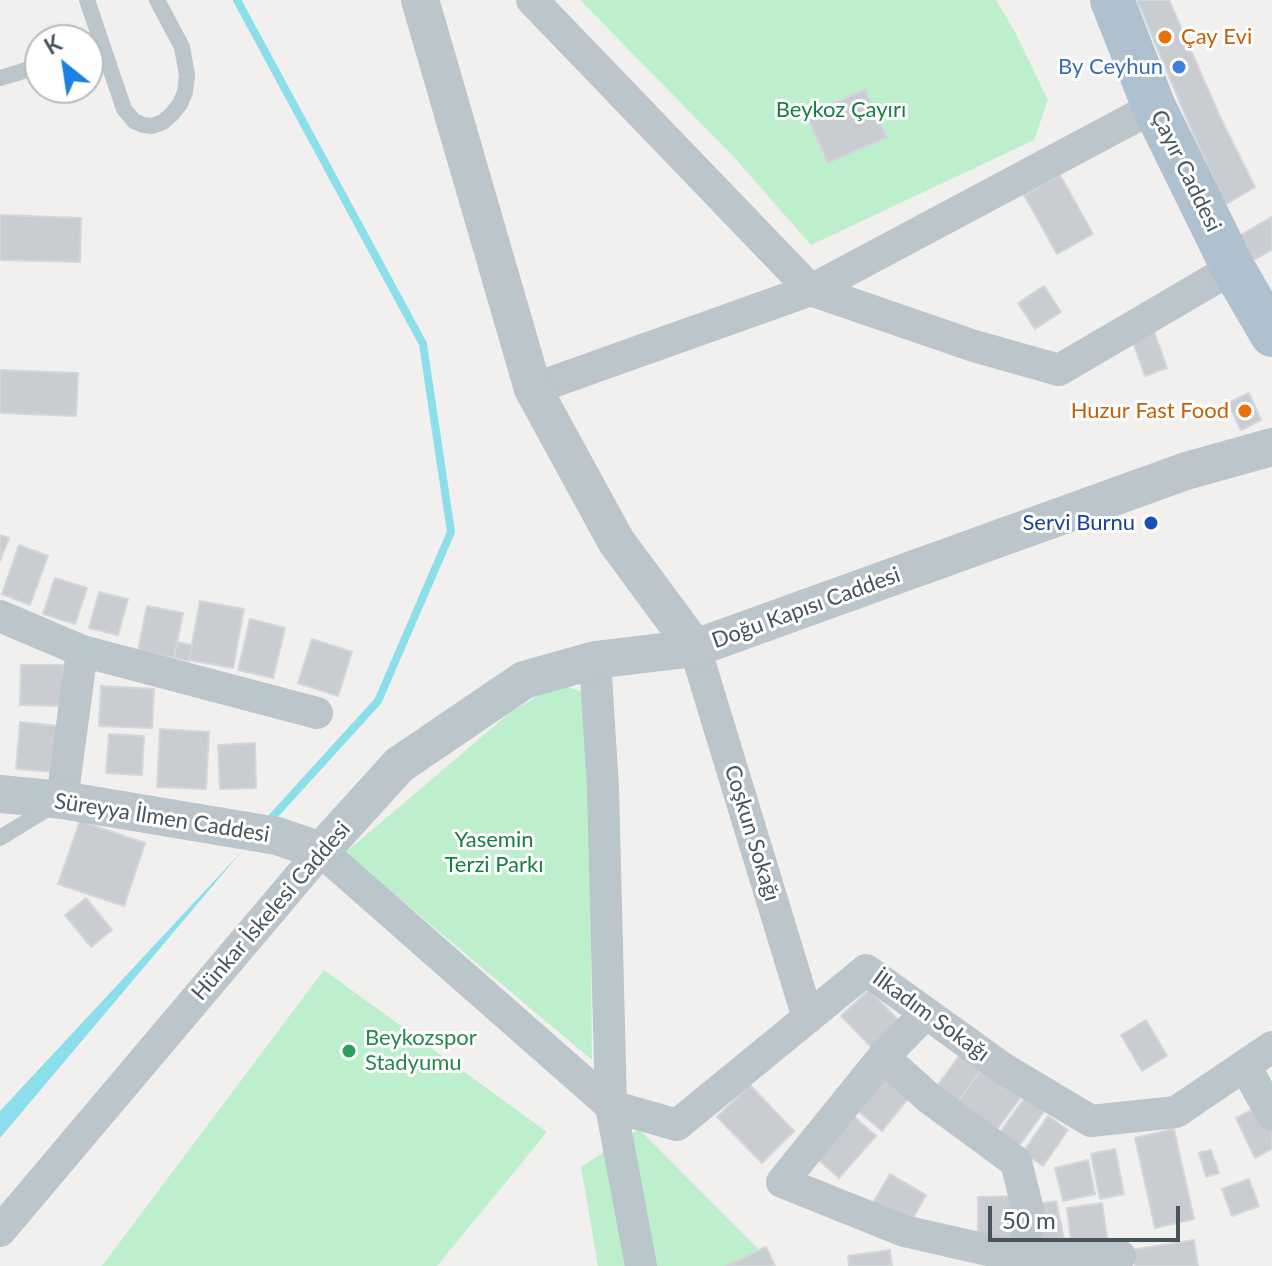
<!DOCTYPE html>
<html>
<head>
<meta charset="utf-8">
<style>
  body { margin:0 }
  #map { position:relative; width:1272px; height:1266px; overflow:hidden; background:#f2efef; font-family:Lato,sans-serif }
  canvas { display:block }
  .north { position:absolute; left:24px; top:24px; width:80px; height:80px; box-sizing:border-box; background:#fff; border:2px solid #b5bbbe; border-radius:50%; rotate:330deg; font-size:22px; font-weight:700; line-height:32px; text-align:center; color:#47545c }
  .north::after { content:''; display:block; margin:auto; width:28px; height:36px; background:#1b82e0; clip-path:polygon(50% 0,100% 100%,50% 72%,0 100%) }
  .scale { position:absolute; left:988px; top:1206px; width:192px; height:36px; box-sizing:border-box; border:4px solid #47545c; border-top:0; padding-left:10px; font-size:24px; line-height:28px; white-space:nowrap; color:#47545c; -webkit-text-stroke:6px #fff; paint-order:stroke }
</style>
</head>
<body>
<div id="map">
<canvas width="1272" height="1266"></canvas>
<div class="north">K</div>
<div class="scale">50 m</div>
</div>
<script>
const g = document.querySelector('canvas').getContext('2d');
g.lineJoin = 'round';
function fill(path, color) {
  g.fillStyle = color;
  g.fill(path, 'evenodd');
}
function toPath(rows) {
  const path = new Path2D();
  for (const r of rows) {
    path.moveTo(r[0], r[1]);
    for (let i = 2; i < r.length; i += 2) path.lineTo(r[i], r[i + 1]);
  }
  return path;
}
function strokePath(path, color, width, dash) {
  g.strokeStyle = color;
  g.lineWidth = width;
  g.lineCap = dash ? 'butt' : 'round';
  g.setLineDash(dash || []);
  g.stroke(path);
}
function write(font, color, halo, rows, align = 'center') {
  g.font = font + ' Lato,sans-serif';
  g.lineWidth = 6;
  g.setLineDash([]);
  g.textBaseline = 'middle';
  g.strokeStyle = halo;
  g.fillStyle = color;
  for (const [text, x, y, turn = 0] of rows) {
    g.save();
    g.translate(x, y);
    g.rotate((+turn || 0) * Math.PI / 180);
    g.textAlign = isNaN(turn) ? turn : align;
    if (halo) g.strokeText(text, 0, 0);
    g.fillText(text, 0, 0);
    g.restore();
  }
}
fill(toPath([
  [580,0,996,0,1014,30,1048,100,1034,140,811,245,732,155],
  [559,684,588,694,592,1060,345,853,512,711],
  [324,970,547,1132,437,1266,102,1266],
  [639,1129,775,1266,598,1266,581,1167]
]), '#beefcd');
fill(toPath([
  [242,851,0,1138,0,1111]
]), '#8bdfeb');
strokePath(toPath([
  [237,0,423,344,451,532,378,701,266,824]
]), '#8bdfeb', 8);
const building = toPath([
  [1137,0,1169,0,1221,119,1255,187,1225,205,1192,131,1137,0],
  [865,89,887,137,828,163,807,116,865,89],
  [1060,175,1093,234,1057,254,1024,195,1060,175],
  [0,215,81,218,80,262,0,260,0,215],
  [1272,217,1272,250,1253,260,1240,235,1272,217],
  [1044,286,1061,312,1035,329,1018,303,1044,286],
  [1151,323,1167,368,1145,376,1129,331,1151,323],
  [0,370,78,373,76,416,0,413,0,370],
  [1249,393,1261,420,1241,430,1228,403,1249,393],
  [0,535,9,538,0,561,0,535],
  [19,545,48,556,30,605,2,594,19,545],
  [55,578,87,588,75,624,43,614,55,578],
  [99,592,128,599,118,635,89,628,99,592],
  [200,601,244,609,233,668,189,660,200,601],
  [147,606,183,613,174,658,138,651,147,606],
  [250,619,285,628,273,678,238,670,250,619],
  [312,639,352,652,338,696,298,683,312,639],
  [177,642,192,645,189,661,174,658,177,642],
  [21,665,63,665,63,706,20,705,21,665],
  [101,686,154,689,152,728,99,726,101,686],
  [20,722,60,726,56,772,16,769,20,722],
  [160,729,209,732,206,789,157,787,160,729],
  [109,734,144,736,142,775,106,773,109,734],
  [255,743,256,788,220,789,218,745,255,743],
  [80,821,145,843,124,906,58,884,80,821],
  [86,898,112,930,91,947,65,915,86,898],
  [869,990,902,1024,875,1051,841,1016,869,990],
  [1146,1020,1167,1056,1142,1071,1121,1035,1146,1020],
  [961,1053,982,1069,956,1104,935,1089,961,1053],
  [982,1069,1021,1097,995,1132,956,1104,982,1069],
  [883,1072,911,1095,882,1131,854,1108,883,1072],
  [750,1085,794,1131,762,1163,717,1117,750,1085],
  [1026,1096,1045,1110,1014,1153,995,1139,1026,1096],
  [1262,1105,1272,1126,1272,1149,1255,1158,1236,1118,1262,1105],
  [849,1112,876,1136,839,1178,812,1154,849,1112],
  [1048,1116,1068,1130,1043,1166,1023,1152,1048,1116],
  [1174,1129,1194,1219,1155,1228,1135,1138,1174,1129],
  [1115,1149,1124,1194,1100,1199,1091,1154,1115,1149],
  [1211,1150,1219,1173,1206,1177,1199,1153,1211,1150],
  [1088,1160,1095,1194,1063,1201,1055,1168,1088,1160],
  [890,1174,926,1195,908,1227,871,1206,890,1174],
  [1249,1179,1259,1206,1232,1216,1222,1189,1249,1179],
  [1017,1196,1017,1241,978,1242,978,1197,1017,1196],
  [1056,1201,1064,1239,1042,1244,1035,1205,1056,1201],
  [1102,1203,1108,1245,1072,1250,1067,1208,1102,1203],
  [1194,1240,1198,1266,1135,1266,1132,1250,1194,1240],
  [766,1247,775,1266,726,1266,766,1247],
  [890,1250,892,1266,849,1266,848,1256,890,1250]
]);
fill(building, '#c9cdd2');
strokePath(building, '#d3d6da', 2);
strokePath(toPath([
  [87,0,124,109,134,121,143,125,152,126,163,122,172,114,180,104,185,92,187,75,182,47,157,0],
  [0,78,40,66],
  [0,838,54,805]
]), '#bbc5cc', 16);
strokePath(toPath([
  [532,0,811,290,974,346,1059,370,1233,268],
  [533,389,811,290,1154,107],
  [0,616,82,651,317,713],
  [695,648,808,1018],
  [595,660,603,788,611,1106,641,1266],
  [62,800,82,651],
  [926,1013,883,1057,782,1182,904,1231,1023,1258,1120,1256],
  [883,1057,929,1098,1016,1162,1029,1214,1023,1266],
  [1245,1066,1272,1115],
  [0,1231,321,851,611,1106,677,1125,866,970,1004,1069,1091,1121,1176,1112,1272,1047]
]), '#bbc5cc', 32);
strokePath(toPath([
  [420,0,533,389,616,541,695,648],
  [0,794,62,800,277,836,321,851,399,765,524,680,595,660,695,648,1186,471,1272,447]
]), '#bbc5cc', 38);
strokePath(toPath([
  [1112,0,1154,107,1233,268,1272,335]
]), '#afc1ce', 44);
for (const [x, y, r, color] of [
  [1165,37,8,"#e8710a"],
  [1179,67,8,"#3f7fe0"],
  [1245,411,8,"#e8710a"],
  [1151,523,8,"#1a4fb4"],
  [349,1051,8,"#2e9e5b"]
]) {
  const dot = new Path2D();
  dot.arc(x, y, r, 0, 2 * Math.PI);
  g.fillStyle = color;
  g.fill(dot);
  strokePath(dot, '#fff', 3);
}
write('22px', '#c56008', '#fff', [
  ["Çay Evi",1181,37],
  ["Huzur Fast Food",1229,411,"right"]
], 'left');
write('22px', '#366cbe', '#fff', [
  ["By Ceyhun",1163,67]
], 'right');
write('22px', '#187e42', '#fff', [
  ["Beykoz Çayırı",841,110],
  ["Yasemin",494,840],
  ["Terzi Parkı",494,865]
]);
write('22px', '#47545c', '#fff', [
  ["Çayır Caddesi",1186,171,64],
  ["Doğu Kapısı Caddesi",806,608,-20],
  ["Süreyya İlmen Caddesi",162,818,9],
  ["Coşkun Sokağı",752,833,73],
  ["Hünkar İskelesi Caddesi",271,911,-49],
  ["İlkadım Sokağı",931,1016,36]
]);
write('22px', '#164399', '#fff', [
  ["Servi Burnu",1135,523]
], 'right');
write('22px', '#27864d', '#fff', [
  ["Beykozspor",365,1038],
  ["Stadyumu",365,1063]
], 'left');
</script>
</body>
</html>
